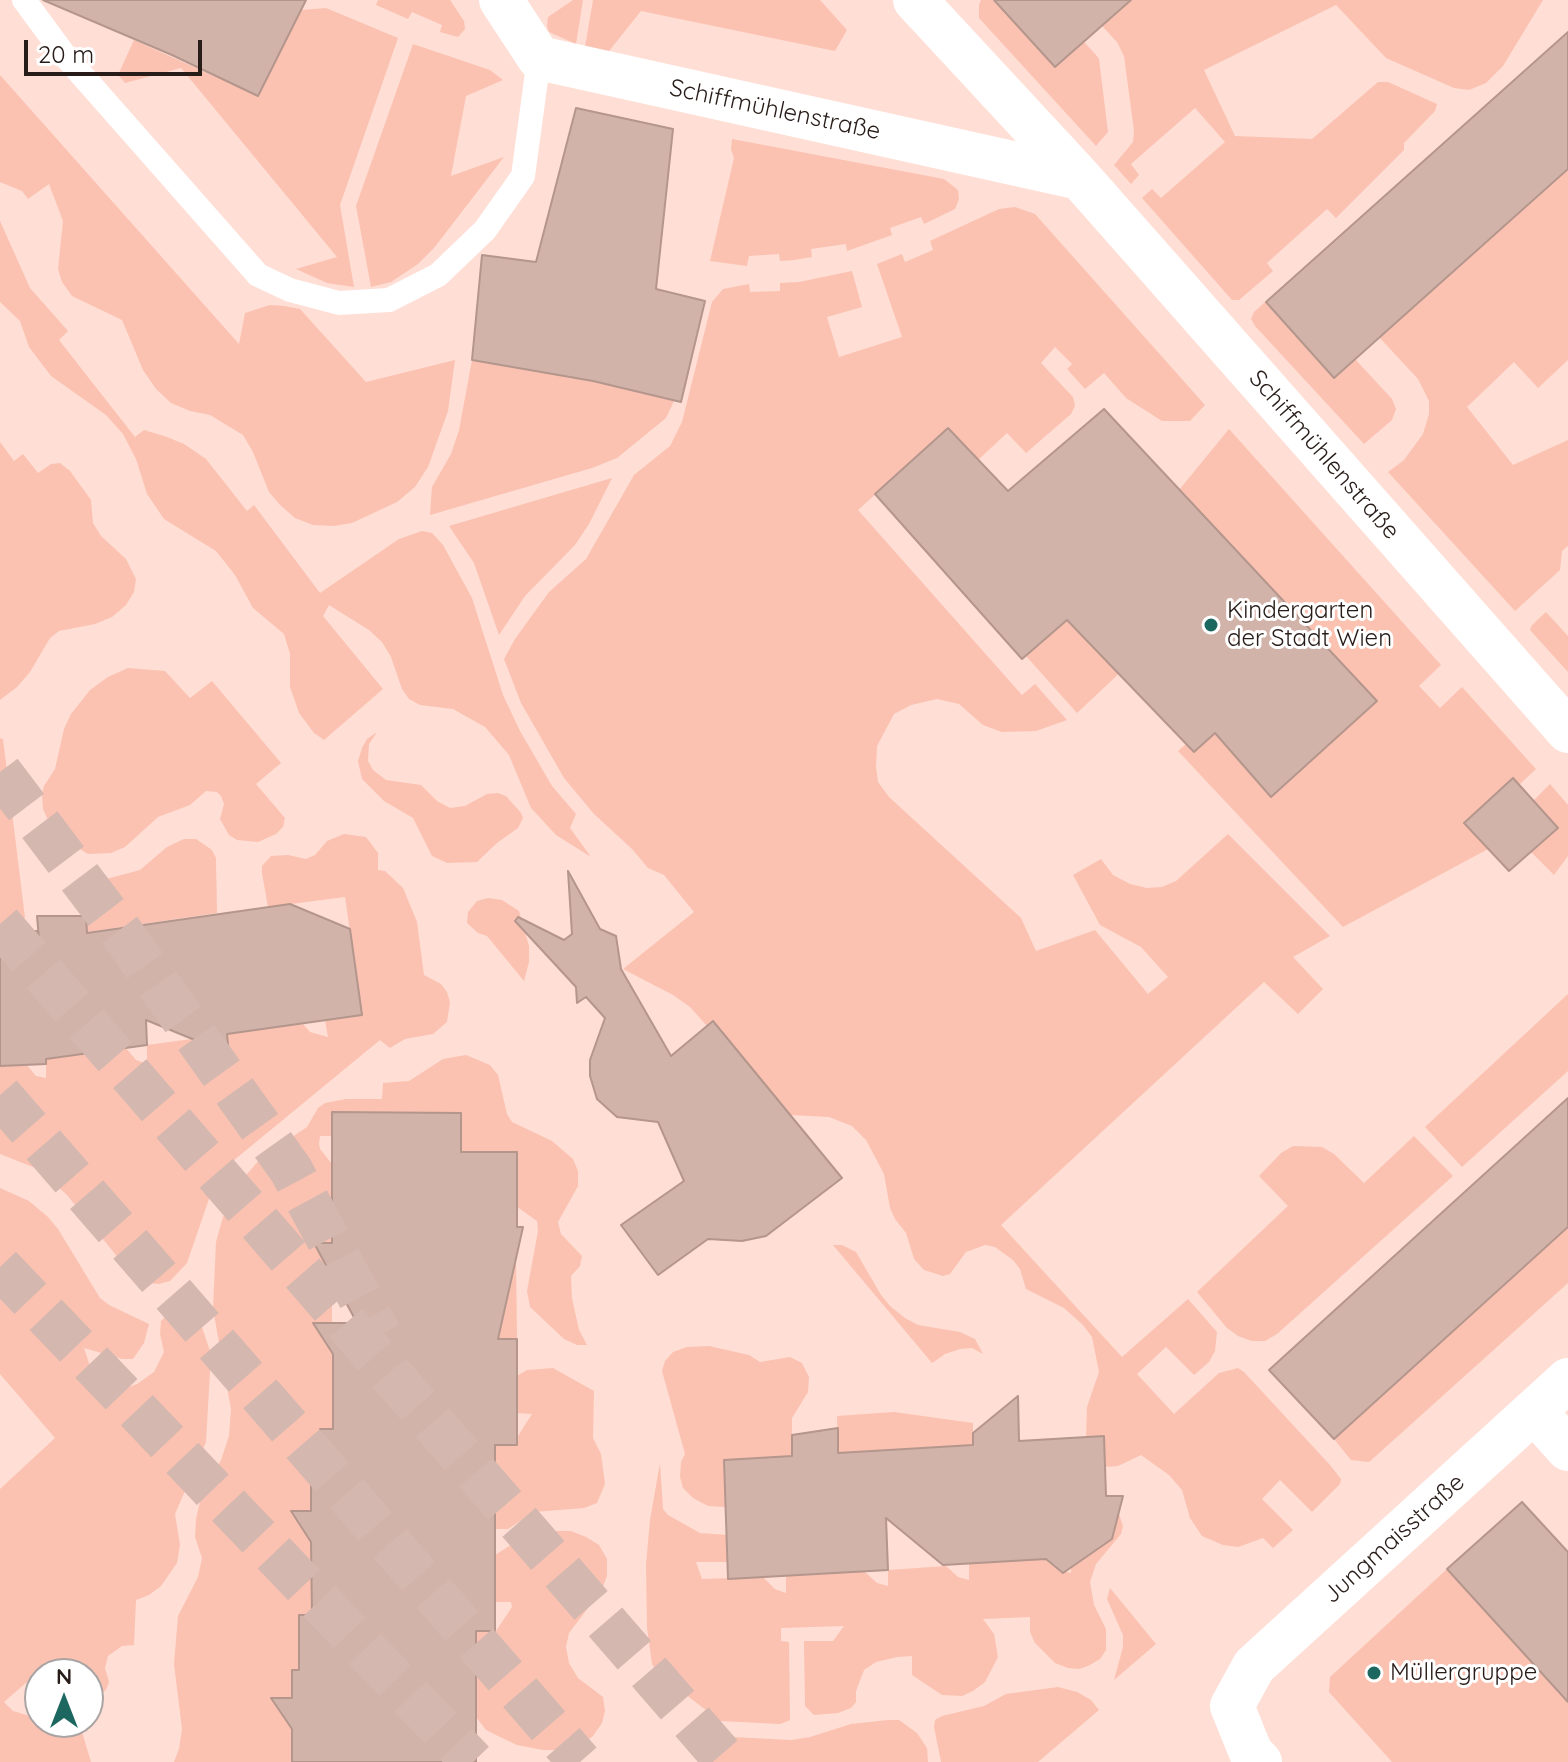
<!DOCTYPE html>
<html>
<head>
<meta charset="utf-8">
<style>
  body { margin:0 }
  #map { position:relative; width:1568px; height:1762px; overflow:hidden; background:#ffded5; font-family:Quicksand,sans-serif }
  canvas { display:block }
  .north { position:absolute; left:24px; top:1658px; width:80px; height:80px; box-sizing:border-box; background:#fff; border:2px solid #a9a4a3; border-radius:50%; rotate:0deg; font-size:22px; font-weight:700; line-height:32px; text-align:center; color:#271c18 }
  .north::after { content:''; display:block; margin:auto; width:28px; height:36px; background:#1c6760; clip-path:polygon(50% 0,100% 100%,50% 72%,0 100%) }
  .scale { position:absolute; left:24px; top:40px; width:178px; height:36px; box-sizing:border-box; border:4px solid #271c18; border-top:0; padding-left:10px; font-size:24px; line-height:28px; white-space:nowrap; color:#271c18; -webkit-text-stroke:6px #fff; paint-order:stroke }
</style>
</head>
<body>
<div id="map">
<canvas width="1568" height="1762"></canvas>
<div class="north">N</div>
<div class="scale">20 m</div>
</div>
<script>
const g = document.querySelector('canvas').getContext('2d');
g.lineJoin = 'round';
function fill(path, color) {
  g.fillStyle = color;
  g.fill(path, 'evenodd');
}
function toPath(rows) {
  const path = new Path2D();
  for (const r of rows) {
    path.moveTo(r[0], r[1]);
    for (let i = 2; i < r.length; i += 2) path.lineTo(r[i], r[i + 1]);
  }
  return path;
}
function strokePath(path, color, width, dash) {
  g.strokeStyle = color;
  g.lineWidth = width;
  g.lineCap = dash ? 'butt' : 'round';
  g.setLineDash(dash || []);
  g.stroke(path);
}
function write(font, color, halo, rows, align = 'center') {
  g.font = font + ' Quicksand,sans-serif';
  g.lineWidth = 6;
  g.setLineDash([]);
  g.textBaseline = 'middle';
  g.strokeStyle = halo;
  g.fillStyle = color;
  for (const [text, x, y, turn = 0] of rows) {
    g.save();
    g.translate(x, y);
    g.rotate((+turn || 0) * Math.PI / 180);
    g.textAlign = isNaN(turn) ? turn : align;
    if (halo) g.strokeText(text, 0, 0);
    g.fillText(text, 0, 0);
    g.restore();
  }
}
fill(toPath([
  [378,0,450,0,464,21,465,29,458,37,440,32,442,25,412,12,408,19,376,5],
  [573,0,583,0,576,44,549,32,547,26,548,17],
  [593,0,820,0,847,30,835,51,641,11,609,51,585,47],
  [981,0,994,0,1055,67,1084,42,1096,55,1099,59,1108,132,1096,146,979,18,979,5],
  [1130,0,1543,0,1503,66,1486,83,1469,90,1454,88,1386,58,1336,5,1204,70,1235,136,1312,139,1378,82,1388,82,1437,104,1435,111,1404,143,1404,150,1336,218,1327,209,1267,263,1273,271,1239,300,1232,300,1142,198,1152,189,1161,198,1225,142,1195,108,1131,164,1139,175,1131,184,1114,165,1133,142,1134,131,1124,56,1117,42,1102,26],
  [326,8,398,38,340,205,354,287,327,283,296,269,337,257,181,68,125,83,118,75,134,40,258,96,301,10],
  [413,44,490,70,503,80,466,96,451,176,504,157,434,248,418,264,391,282,371,287,356,206],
  [0,75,239,344,245,313,270,305,284,306,300,309,366,382,455,360,448,411,428,467,415,487,397,502,352,523,334,526,313,525,295,518,280,505,269,492,253,452,243,435,210,415,190,411,171,403,156,389,143,370,122,320,72,296,62,282,58,269,63,221,49,184,28,199,22,191,0,182],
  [732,139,944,179,958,190,959,199,955,209,924,224,921,217,890,228,892,235,847,251,846,244,811,249,812,257,794,260,780,261,779,254,749,256,747,266,710,261,734,158,731,149],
  [1568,169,1568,360,1538,388,1514,362,1467,407,1513,465,1568,440,1568,546,1562,551,1560,570,1515,611,1388,472,1404,460,1423,434,1429,414,1429,401,1418,379,1379,337],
  [1015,207,1035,214,1205,405,1190,421,1162,421,1126,398,1104,373,1085,389,1067,369,1072,364,1055,347,1041,363,1073,397,1075,406,1071,414,1026,453,1007,433,978,460,948,429,858,510,1022,695,1035,684,1067,720,1036,731,1002,732,983,725,959,704,937,699,911,705,894,714,877,746,876,767,878,782,889,797,1021,918,1036,951,1095,930,1148,994,1168,977,1141,947,1100,925,1073,875,1101,859,1113,875,1130,884,1147,888,1162,887,1176,881,1228,834,1330,936,1293,957,1323,989,1298,1014,1264,982,1001,1225,1122,1357,1188,1299,1217,1332,1215,1351,1209,1362,1194,1375,1166,1347,1137,1374,1174,1414,1219,1373,1238,1368,1244,1372,1330,1465,1341,1479,1340,1484,1312,1512,1280,1480,1262,1499,1293,1530,1273,1548,1263,1538,1238,1547,1223,1545,1202,1536,1190,1518,1182,1490,1169,1475,1141,1455,1118,1466,1105,1467,1104,1436,1086,1437,1087,1407,1099,1372,1092,1337,1083,1325,1064,1308,1026,1289,1020,1269,1013,1260,995,1247,985,1245,966,1252,950,1274,943,1276,924,1270,914,1259,906,1233,895,1219,890,1208,884,1174,866,1140,852,1126,829,1117,790,1115,713,1021,707,1026,690,1007,673,995,623,969,694,912,664,875,648,868,632,849,594,814,564,778,521,703,504,659,515,639,549,592,586,559,634,475,670,446,682,422,712,302,723,289,749,284,750,292,780,291,780,283,799,282,852,271,862,307,827,317,839,357,902,337,877,264,902,254,905,262,933,250,930,241,999,209],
  [0,221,30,288,68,331,59,340,135,437,144,430,167,437,184,444,206,459,247,511,254,505,320,593,399,539,422,531,432,533,443,545,472,598,503,695,520,731,552,786,576,814,570,828,591,857,556,835,531,808,509,755,485,727,453,709,420,705,409,699,402,689,391,657,382,642,369,630,329,605,323,616,383,689,324,740,314,733,299,713,290,687,290,654,284,634,253,608,235,575,216,551,164,519,147,494,136,459,123,434,106,415,51,376,29,347,20,321,0,302],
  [1265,302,1333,378,1355,359,1392,399,1396,409,1392,420,1364,444,1255,326,1251,319,1254,312],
  [472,360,593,381,674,401,666,418,617,458,592,468,430,515,432,487,451,454,459,430],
  [1229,429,1441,665,1419,686,1440,708,1462,687,1536,769,1519,785,1465,823,1488,849,1343,927,1178,751,1186,744,1215,733,1272,797,1376,701,1179,490],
  [0,442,14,461,23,454,38,473,51,464,60,463,70,471,91,500,93,523,101,536,126,559,136,579,134,592,126,605,112,617,95,624,59,631,50,638,30,672,17,687,0,700],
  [612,478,589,524,575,545,525,596,499,635,474,563,449,526],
  [1094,597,1142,652,1077,713,1026,656],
  [1546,612,1568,636,1568,672,1530,630,1532,625],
  [128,668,165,671,190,698,212,681,281,763,256,784,285,818,283,827,276,834,258,842,237,840,229,835,220,819,224,804,221,796,217,792,206,791,190,805,158,817,125,847,111,853,88,854,54,833,43,809,42,794,44,786,55,769,64,729,71,714,90,690,108,677],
  [377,732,369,744,368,761,373,770,386,780,421,785,437,801,450,808,465,806,487,794,498,793,506,796,521,813,523,818,518,828,497,843,477,862,447,863,432,856,413,818,384,801,362,779,358,761,362,748,367,739],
  [0,738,3,739,25,918,14,919,17,942,0,943],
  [1550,784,1568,805,1568,856,1554,875,1531,852,1533,801],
  [344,834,366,837,378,853,378,870,385,871,403,888,417,922,424,975,441,984,447,992,450,1002,447,1022,433,1034,405,1039,390,1048,380,1040,233,1161,210,1196,187,1263,170,1281,159,1284,138,1282,67,1195,38,1169,0,1154,0,1066,26,1064,36,1076,46,1078,46,1059,125,1047,136,1060,147,1064,147,1045,303,1024,310,1032,328,1037,325,1020,362,1015,345,897,268,907,262,873,262,866,271,856,288,855,306,859,315,855,327,841],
  [184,839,196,839,212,850,216,858,217,913,87,932,86,916,80,910,79,903,83,888,91,883,140,870,167,847],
  [488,898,502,900,519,911,529,946,529,962,524,981,487,936,478,933,467,923,468,912,477,901],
  [1568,994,1568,1071,1462,1167,1425,1127],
  [466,1055,490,1065,498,1075,507,1114,512,1122,552,1141,573,1159,578,1171,578,1186,558,1222,561,1234,582,1256,580,1266,571,1276,572,1298,579,1330,587,1345,577,1345,564,1339,530,1307,527,1291,538,1231,537,1221,461,1167,461,1113,332,1112,332,1136,320,1136,319,1144,320,1149,332,1164,332,1323,320,1331,333,1350,333,1429,320,1429,320,1437,333,1484,312,1484,312,1615,299,1615,299,1623,312,1670,292,1671,291,1698,278,1705,279,1710,291,1725,291,1762,174,1762,179,1749,182,1729,174,1664,178,1616,198,1577,202,1558,195,1537,196,1519,201,1497,221,1460,229,1436,231,1409,213,1309,216,1242,223,1217,247,1174,267,1151,280,1165,282,1148,289,1139,307,1127,318,1108,325,1103,346,1099,382,1099,383,1083,409,1081,443,1059],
  [1414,1136,1453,1176,1277,1334,1265,1341,1252,1341,1238,1336,1227,1328,1197,1292,1288,1206,1259,1176,1281,1153,1293,1146,1322,1147,1334,1154,1364,1183],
  [0,1188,29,1201,48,1217,58,1229,100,1298,109,1305,149,1324,144,1343,133,1359,122,1359,84,1348,90,1366,89,1383,95,1391,123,1389,137,1384,154,1372,164,1352,160,1334,161,1321,172,1311,188,1311,200,1321,211,1354,206,1442,175,1514,180,1545,177,1563,161,1586,149,1595,136,1600,134,1645,122,1646,108,1656,105,1668,109,1682,106,1690,100,1694,88,1694,88,1674,40,1674,40,1680,28,1681,4,1702,13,1711,40,1719,40,1722,79,1722,91,1762,0,1762,0,1489,55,1438,0,1374],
  [1568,1227,1568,1283,1377,1455,1369,1462,1351,1460,1334,1439],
  [833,1245,842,1245,856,1252,881,1295,890,1306,905,1318,918,1325,960,1332,975,1339,983,1354,972,1348,960,1349,945,1354,932,1363],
  [516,1258,517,1339,472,1339,471,1259],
  [709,1346,749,1355,760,1362,790,1357,802,1363,809,1377,808,1392,792,1418,792,1456,725,1460,726,1507,708,1506,693,1498,683,1488,680,1477,681,1462,685,1454,662,1371,665,1361,673,1352,687,1347],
  [553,1368,594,1391,593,1438,601,1454,605,1484,597,1503,584,1508,534,1512,508,1529,450,1529,462,1430,516,1445,518,1436,532,1414,517,1413,517,1376,527,1370],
  [894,1412,973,1423,973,1445,838,1453,837,1416],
  [660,1463,663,1509,668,1515,700,1533,727,1535,728,1562,696,1562,702,1579,763,1577,775,1589,786,1593,786,1575,864,1571,877,1583,888,1586,888,1570,946,1566,958,1577,969,1580,969,1564,1047,1559,1060,1570,1071,1573,1071,1557,1117,1508,1123,1526,1121,1534,1096,1564,1090,1582,1094,1605,1106,1629,1106,1650,1100,1659,1088,1666,1079,1669,1068,1668,1055,1663,1035,1643,1030,1632,1030,1617,983,1619,994,1634,998,1657,985,1682,973,1691,962,1696,942,1695,912,1675,912,1656,897,1657,876,1662,864,1670,856,1691,856,1702,851,1708,838,1713,814,1715,805,1706,804,1641,833,1641,844,1626,781,1628,781,1641,789,1642,790,1720,780,1724,720,1721,658,1673,652,1664,647,1628,646,1564,650,1520],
  [557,1531,571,1531,586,1537,599,1545,607,1559,607,1576,601,1591,569,1633,566,1647,569,1663,578,1678,603,1697,605,1711,602,1723,593,1736,581,1745,564,1750,543,1750,517,1745,498,1736,486,1730,476,1717,451,1631,496,1631,512,1607,511,1602,495,1602,495,1555,525,1536],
  [1447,1569,1568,1702,1568,1762,1392,1762,1329,1692,1330,1677],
  [1110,1588,1156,1644,1114,1680,1123,1647,1123,1635,1107,1599],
  [1058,1687,1077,1692,1091,1700,1099,1710,1038,1762,941,1762,934,1727,935,1720,942,1716,984,1706,1006,1694],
  [888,1720,899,1720,917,1733,927,1748,928,1762,700,1762,712,1747,714,1736,791,1740,810,1737,851,1724]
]), '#fbc2b1');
const building = toPath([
  [43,0,306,0,258,96,172,55,43,0],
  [994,0,1131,0,1055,67,994,0],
  [1568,32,1568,169,1334,378,1266,302,1568,32],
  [576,108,673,129,656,289,705,301,681,402,593,381,472,360,482,255,536,262,576,108],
  [1104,409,1377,701,1271,797,1215,733,1194,752,1067,620,1022,659,875,494,948,428,1008,491,1104,409],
  [1513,778,1558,828,1509,871,1464,823,1513,778],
  [568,871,600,929,616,936,621,969,671,1056,713,1021,842,1178,766,1236,742,1241,708,1239,658,1275,621,1225,684,1181,658,1122,617,1117,597,1099,590,1076,590,1060,605,1018,586,997,577,1003,576,987,515,921,518,917,564,940,572,934,568,871],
  [290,904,350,929,362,1015,227,1034,229,1054,146,1020,147,1045,46,1059,46,1064,0,1066,0,932,37,931,39,939,37,916,86,916,87,933,290,904],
  [1568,1098,1568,1227,1334,1439,1269,1370,1568,1098],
  [332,1112,461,1113,461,1152,517,1152,517,1227,523,1227,498,1339,517,1339,517,1445,495,1445,495,1631,476,1631,476,1762,292,1762,292,1729,271,1698,292,1698,292,1670,299,1670,299,1615,312,1615,311,1542,291,1511,311,1511,311,1484,320,1484,320,1429,333,1429,333,1354,313,1323,357,1323,314,1243,332,1243,332,1112],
  [1018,1396,1019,1441,1104,1436,1106,1496,1123,1496,1112,1539,1063,1573,1046,1559,943,1565,886,1518,888,1570,728,1579,724,1460,792,1456,792,1435,838,1428,838,1453,973,1445,973,1433,1018,1396],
  [1522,1502,1568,1552,1568,1702,1447,1569,1522,1502]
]);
fill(building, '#d2b3aa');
strokePath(building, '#b4968d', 2);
strokePath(toPath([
  [0,772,121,932,291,1170,380,1335],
  [0,924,727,1762],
  [0,1095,580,1762],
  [0,1267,473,1762]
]), '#d4b7af', 44, [44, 22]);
strokePath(toPath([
  [24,0,66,57,258,275,290,290,339,303,389,300,438,275,485,230,523,176,539,58]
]), '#fff', 24);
strokePath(toPath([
  [501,0,539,58,1080,178],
  [915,0,1080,178,1568,731],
  [1534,1411,1568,1449],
  [1260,1762,1251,1753,1232,1706,1254,1666,1568,1380]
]), '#fff', 44);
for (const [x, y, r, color] of [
  [1211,625,8,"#1c6760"],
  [1374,1673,8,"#1c6760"]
]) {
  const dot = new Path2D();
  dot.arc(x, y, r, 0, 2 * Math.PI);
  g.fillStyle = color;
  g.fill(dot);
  strokePath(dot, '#fff', 3);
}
write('24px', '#271c18', '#fff', [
  ["Schiffmühlenstraße",775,110,12],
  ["Schiffmühlenstraße",1324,455,49],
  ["Jungmaisstraße",1394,1539,-42]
]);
write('24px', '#271c18', '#fff', [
  ["Kindergarten",1227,611],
  ["der Stadt Wien",1227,639],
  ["Müllergruppe",1390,1673]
], 'left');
</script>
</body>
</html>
